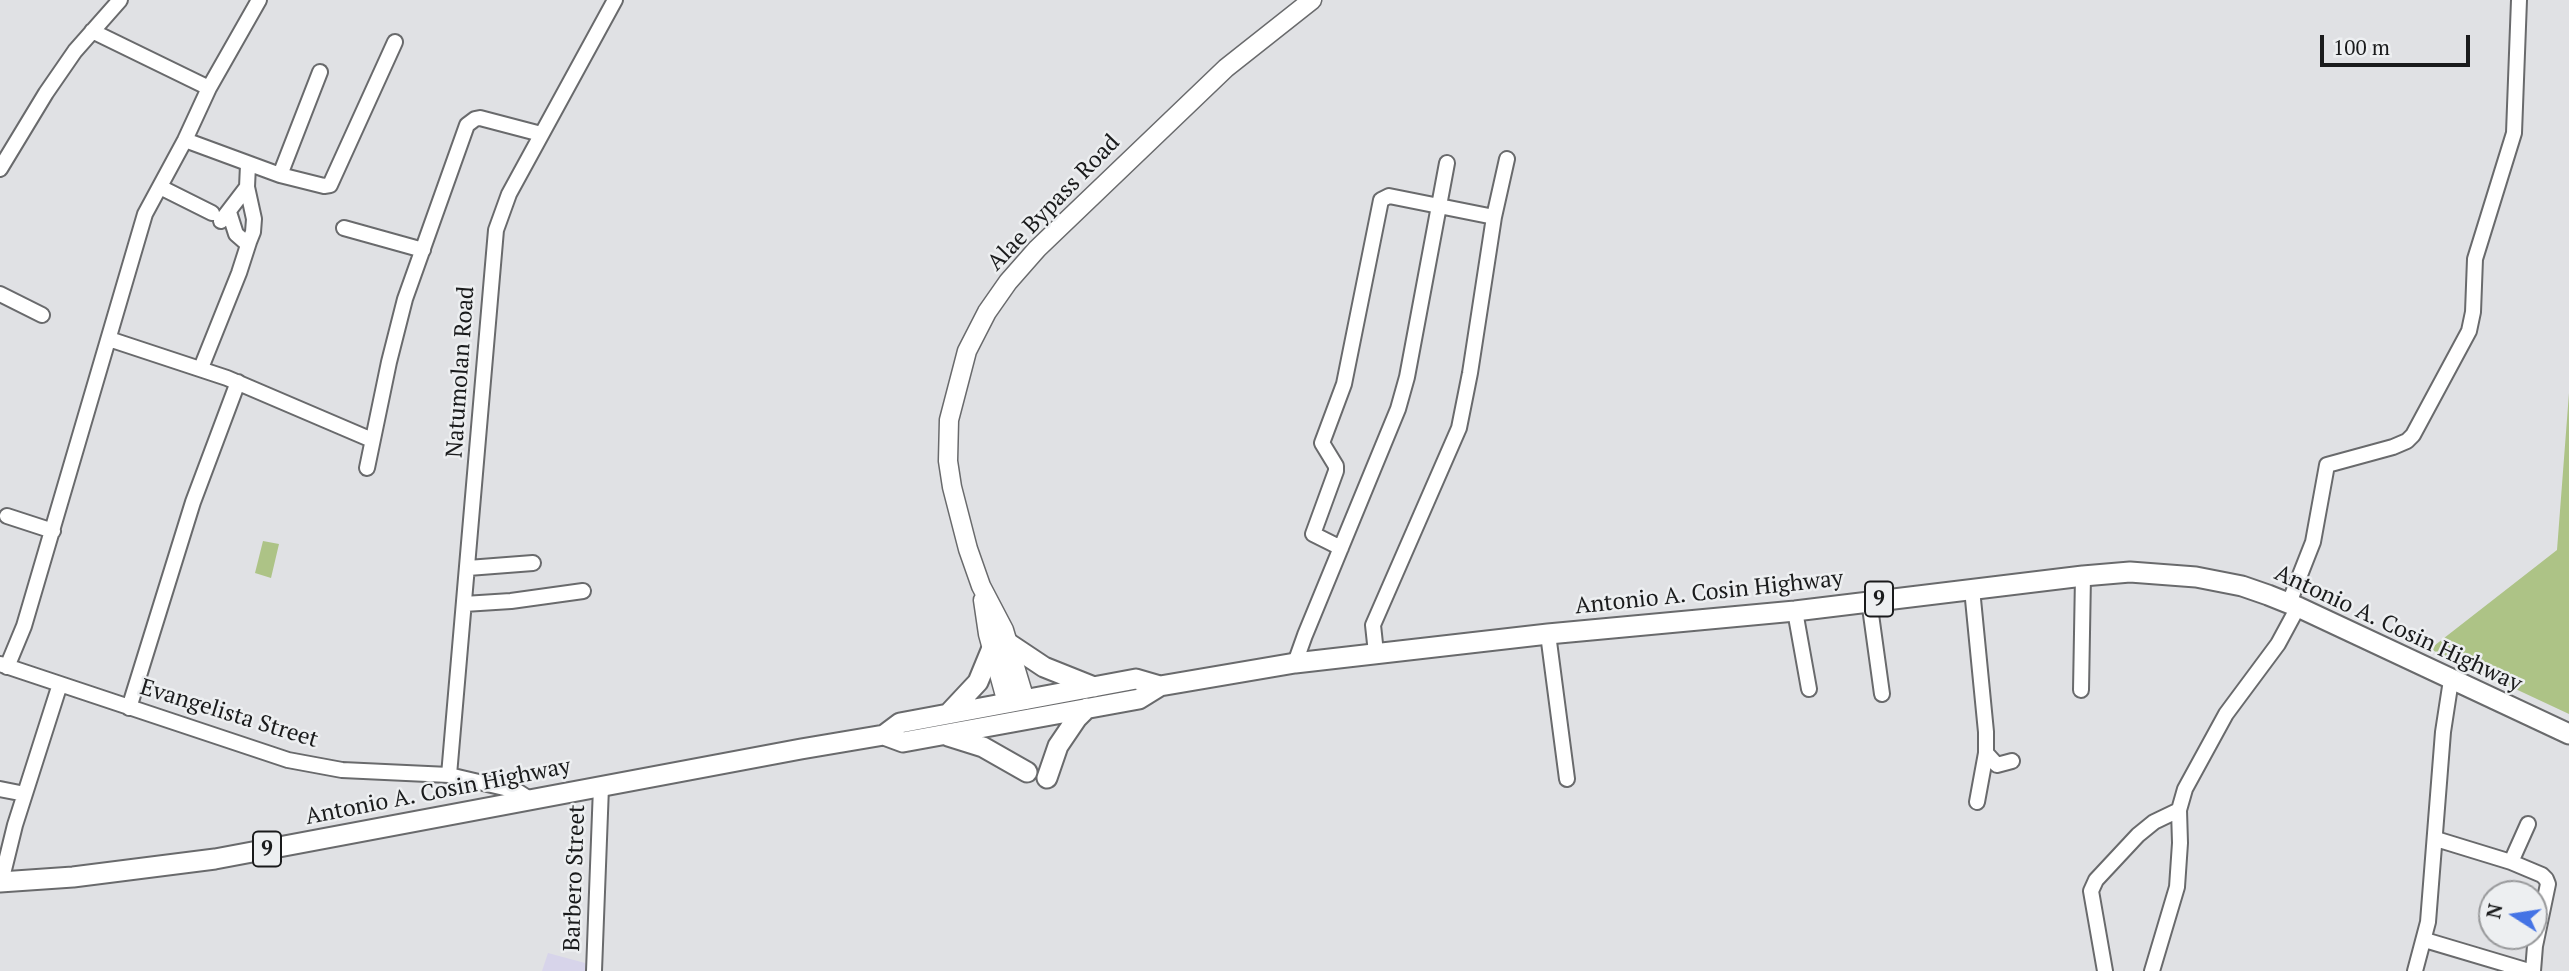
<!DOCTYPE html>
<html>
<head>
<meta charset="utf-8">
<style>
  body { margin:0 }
  #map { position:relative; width:2569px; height:971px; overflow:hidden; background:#e0e1e4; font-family:"PT Serif",serif }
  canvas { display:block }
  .north { position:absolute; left:2478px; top:880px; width:70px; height:70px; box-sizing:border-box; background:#edeff1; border:2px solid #999a9c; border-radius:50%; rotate:282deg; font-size:19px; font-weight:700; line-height:28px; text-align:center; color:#1a1b1c }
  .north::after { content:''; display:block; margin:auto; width:24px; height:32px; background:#4473e5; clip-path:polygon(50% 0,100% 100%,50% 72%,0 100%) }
  .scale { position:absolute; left:2320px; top:35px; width:150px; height:32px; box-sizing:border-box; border:4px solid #1a1b1c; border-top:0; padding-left:9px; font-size:21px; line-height:24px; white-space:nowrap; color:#1a1b1c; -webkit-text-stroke:5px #edeff1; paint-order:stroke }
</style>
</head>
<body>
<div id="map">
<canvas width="2569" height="971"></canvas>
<div class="north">N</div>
<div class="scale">100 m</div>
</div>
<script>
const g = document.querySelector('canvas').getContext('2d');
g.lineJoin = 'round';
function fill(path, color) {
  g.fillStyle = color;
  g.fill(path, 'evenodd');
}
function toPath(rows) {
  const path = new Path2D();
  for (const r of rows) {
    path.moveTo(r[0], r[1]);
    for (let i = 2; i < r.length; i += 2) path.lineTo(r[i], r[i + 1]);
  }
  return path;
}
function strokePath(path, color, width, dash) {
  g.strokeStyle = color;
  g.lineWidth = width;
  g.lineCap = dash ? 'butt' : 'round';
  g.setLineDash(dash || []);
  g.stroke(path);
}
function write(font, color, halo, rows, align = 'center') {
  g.font = font + ' "PT Serif",serif';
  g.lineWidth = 5;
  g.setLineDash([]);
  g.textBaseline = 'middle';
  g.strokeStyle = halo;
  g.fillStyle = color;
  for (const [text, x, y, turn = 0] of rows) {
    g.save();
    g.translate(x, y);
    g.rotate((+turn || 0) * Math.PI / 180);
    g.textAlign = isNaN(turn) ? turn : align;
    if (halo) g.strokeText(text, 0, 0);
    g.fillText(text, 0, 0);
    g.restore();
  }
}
fill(toPath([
  [548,953,585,963,585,971,542,971]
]), '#d7d4ea');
fill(toPath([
  [2569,393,2569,714,2430,649,2557,550],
  [263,541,279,544,271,578,255,573]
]), '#adc386');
const minor = toPath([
  [209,88,259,0],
  [185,140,280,175,324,186,330,185,395,42],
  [0,169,46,93,75,51,120,0],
  [280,175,320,72],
  [160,187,212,213],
  [229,212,236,234,244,241,249,242,253,232,254,219,247,187],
  [221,221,247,187,248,165],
  [344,228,423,250],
  [0,294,42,315],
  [109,339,227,378,372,440],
  [201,368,239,273,249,242],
  [367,468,389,362,405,299,467,125,475,119,480,118,541,134],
  [7,516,53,531],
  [1341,548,1313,534,1336,471,1336,466,1322,443,1344,384,1381,200,1389,196,1494,217],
  [468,568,533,563],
  [1972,589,1986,732,1986,753,1977,802],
  [1869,600,1882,694],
  [2289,603,2313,542,2327,465,2393,447,2407,441,2413,435,2469,331,2473,312,2475,259,2514,133,2519,0],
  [464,604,511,601,583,591],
  [1795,611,1809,689],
  [1548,634,1567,779],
  [1376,653,1373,625,1459,428,1470,373,1494,217,1507,159],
  [1295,663,1305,635,1398,409,1407,377,1447,163],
  [0,664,288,760,342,770,449,775,517,791,531,800],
  [7,667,24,626,145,214,185,140,209,88,92,31],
  [2081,690,2083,576],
  [129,708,193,502,238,382],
  [1986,753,1997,765,2012,761],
  [449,775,496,230,509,194,615,0],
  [0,789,25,794],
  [2436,839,2511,862,2542,875,2546,879,2548,884,2535,946,2533,971],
  [2511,862,2528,824],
  [1,882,15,825,60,684],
  [2425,940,2529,971],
  [594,971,601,787],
  [2105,971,2091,891,2096,880,2138,835,2154,822,2179,810],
  [2152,971,2177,887,2180,843,2179,810,2185,789,2226,714,2278,644,2298,607],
  [2415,971,2428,922,2443,732,2451,680]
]);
const major = toPath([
  [983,600,988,634,1007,703],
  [1025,700,1004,630,981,586,968,549,952,487,948,461,949,420,967,351,987,312,1008,282,1037,249,1226,68,1312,0]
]);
const highway = toPath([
  [1008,643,1044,667,1094,687],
  [949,713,978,682,992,648],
  [884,735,900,723,1136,679,1160,686],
  [948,736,983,747,1027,772],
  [1047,778,1058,746,1077,718,1087,708],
  [0,882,73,877,215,859,801,749,884,735,903,742,1139,699,1160,686,1295,663,1548,634,1795,611,2083,576,2130,572,2196,577,2242,586,2268,595,2298,607,2569,734]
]);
strokePath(minor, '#696a6c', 18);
strokePath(major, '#696a6c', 21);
strokePath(highway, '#696a6c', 23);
strokePath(minor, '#fff', 14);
strokePath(major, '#fff', 18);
strokePath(highway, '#fff', 19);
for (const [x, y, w] of [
  [1879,599,28],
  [267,849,28]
]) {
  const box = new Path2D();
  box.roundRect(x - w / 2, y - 17.5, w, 35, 5);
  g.fillStyle = '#edeff1';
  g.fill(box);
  strokePath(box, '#1a1b1c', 2);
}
write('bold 21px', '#1a1b1c', null, [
  ["9",1879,599],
  ["9",267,849]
]);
write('23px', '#1a1b1c', '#edeff1', [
  ["Alae Bypass Road",1054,203,-46],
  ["Natumolan Road",461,372,-86],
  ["Antonio A. Cosin Highway",1709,593,-6],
  ["Antonio A. Cosin Highway",2398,629,25],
  ["Evangelista Street",229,714,17],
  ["Antonio A. Cosin Highway",438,792,-11],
  ["Barbero Street",575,878,-88]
]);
</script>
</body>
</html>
